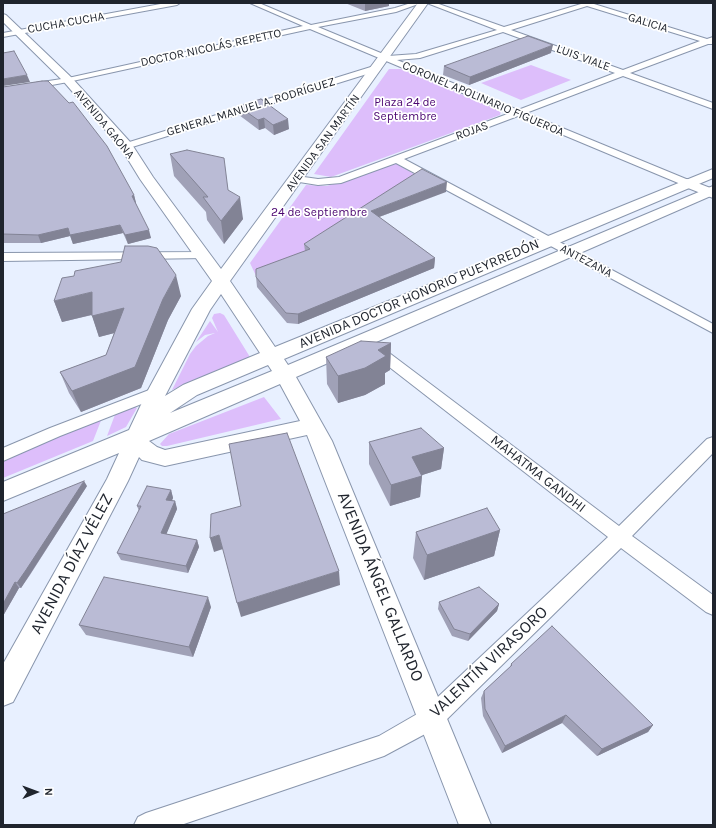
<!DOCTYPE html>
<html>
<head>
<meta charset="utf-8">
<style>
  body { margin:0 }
  #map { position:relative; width:716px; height:828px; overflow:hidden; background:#e8f0ff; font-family:Karla,sans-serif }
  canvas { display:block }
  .frame { position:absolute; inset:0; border:4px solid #1f242d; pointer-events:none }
  .north { position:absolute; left:16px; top:772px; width:40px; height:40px; -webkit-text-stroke:3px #fff; paint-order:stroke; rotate:89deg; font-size:11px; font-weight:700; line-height:16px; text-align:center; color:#1f242d }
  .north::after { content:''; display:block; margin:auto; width:14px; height:18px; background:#1f242d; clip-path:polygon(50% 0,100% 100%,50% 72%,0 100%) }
</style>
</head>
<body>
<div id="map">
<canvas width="716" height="828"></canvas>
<div class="frame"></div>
<div class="north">N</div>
</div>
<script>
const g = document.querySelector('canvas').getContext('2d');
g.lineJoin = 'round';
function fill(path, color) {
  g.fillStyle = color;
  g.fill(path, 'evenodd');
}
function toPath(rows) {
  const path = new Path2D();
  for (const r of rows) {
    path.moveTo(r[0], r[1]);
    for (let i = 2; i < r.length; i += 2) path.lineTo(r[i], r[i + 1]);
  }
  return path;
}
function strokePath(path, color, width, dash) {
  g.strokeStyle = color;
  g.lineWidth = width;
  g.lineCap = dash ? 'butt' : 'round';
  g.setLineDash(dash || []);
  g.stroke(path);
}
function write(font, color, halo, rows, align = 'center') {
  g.font = font + ' Karla,sans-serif';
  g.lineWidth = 3.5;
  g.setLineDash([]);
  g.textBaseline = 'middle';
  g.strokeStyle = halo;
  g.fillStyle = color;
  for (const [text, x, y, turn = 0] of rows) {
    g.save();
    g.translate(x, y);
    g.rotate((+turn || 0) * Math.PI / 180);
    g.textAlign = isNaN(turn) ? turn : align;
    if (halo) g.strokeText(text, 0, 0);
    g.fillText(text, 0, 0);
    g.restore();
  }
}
fill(toPath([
  [531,65,571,80,521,100,481,83],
  [389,69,401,69,501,111,500,115,331,177,314,174],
  [395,163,421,178,305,253,257,278,250,263,306,185,327,186],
  [220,313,224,315,250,357,172,390,190,354,196,346,208,336,215,333,205,335,196,342,210,321,218,332,212,318,214,314],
  [264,397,281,419,167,446,162,446,160,444,169,434],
  [134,406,137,408,126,427,107,436,116,412],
  [102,418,93,441,3,478,3,459]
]), '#ddbefb');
const minor = toPath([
  [166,3,180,3,177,5,3,37,3,33,166,3],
  [250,3,259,3,311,25,395,8,411,3,421,3,396,12,318,27,388,56,416,54,497,30,427,3,436,3,504,27,581,4,580,3,595,3,594,4,707,39,713,37,713,44,708,44,630,73,713,103,713,109,623,76,526,113,691,181,692,183,691,185,683,185,518,116,404,159,713,324,713,333,396,163,341,183,318,185,293,181,292,179,293,177,297,176,318,179,339,177,510,113,310,29,68,82,3,94,3,88,68,78,303,26,250,3],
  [587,6,700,41,623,70,511,30,587,6],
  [503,32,615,73,518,110,397,60,420,58,503,32],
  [374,66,377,66,381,68,380,70,129,148,123,148,121,146,123,144,374,66],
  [202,252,206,254,208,256,206,258,3,261,3,253,202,252],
  [375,345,380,346,619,526,707,439,713,437,713,453,632,536,713,595,713,615,706,612,621,548,440,726,384,756,181,825,134,825,138,817,146,813,379,736,424,710,608,537,370,352,368,349,370,346,375,345],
  [157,387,162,388,164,392,162,396,60,436,3,461,3,448,50,428,157,387]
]);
const tertiary = toPath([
  [687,179,713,189,713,198,683,186,681,183,683,180,687,179]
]);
const secondary = toPath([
  [418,3,428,3,230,281,275,347,713,169,713,178,284,359,288,365,713,186,713,195,296,377,332,441,491,825,459,825,307,435,165,466,142,460,139,457,128,481,13,702,3,706,3,664,107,479,119,453,3,501,3,482,129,430,147,392,192,309,212,281,140,179,121,148,64,82,3,22,3,14,6,15,72,78,131,143,153,177,221,269,418,3],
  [221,294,260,353,183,385,165,396,210,310,221,294],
  [268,365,272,371,170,413,197,395,268,365],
  [280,384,300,421,165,450,157,447,149,441,280,384]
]);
strokePath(minor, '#8996ad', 2);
strokePath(tertiary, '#8996ad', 2);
strokePath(secondary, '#8996ad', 2);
fill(minor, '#fff');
fill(tertiary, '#fff');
fill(secondary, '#fff');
fill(toPath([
  [345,3,389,3,389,6,365,11],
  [551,53,469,85,443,75,444,66],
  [3,87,134,195,136,203,136,204,151,238,128,244,123,233,73,244,70,236,41,243,3,243],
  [238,106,289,129,274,135,265,128,259,130,239,115],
  [170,154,228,190,243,219,224,244,207,220,206,212,174,176],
  [446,192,379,217,435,258,434,268,298,324,287,323,257,287,256,277,305,251,304,244],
  [181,296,168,320,141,388,81,412,69,393,60,372,106,355,114,333,99,337,92,315,62,322,54,301],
  [391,343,390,370,385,373,385,384,365,395,338,403,327,384,326,357],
  [369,442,444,448,441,469,422,475,420,497,390,506,369,464],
  [87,486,30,575,21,588,19,588,3,616,3,514],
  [171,490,173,498,172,500,175,501,177,509,166,534,197,540,199,547,188,573,121,560,117,553,139,511,137,506],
  [500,530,494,556,424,580,413,558,416,532],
  [439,602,499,604,497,611,468,641,452,636,438,609],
  [211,607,193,657,86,635,79,625],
  [511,664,653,725,648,732,597,756,562,723,502,753,483,716,481,698,484,691,510,667]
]), '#a0a1b7');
fill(toPath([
  [365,3,389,3,389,6,365,11],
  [553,45,551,53,469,85,470,77],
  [27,75,30,82,3,86,3,79],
  [264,118,265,128,259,130,258,120],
  [288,119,289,129,274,135,273,125],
  [447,182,446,192,371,220,371,211],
  [134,195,136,203,134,204,132,196],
  [240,197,243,219,224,244,221,221],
  [120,225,123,233,73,244,70,235],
  [68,228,70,236,41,243,38,235],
  [149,230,151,238,128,244,125,235],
  [435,258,434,268,298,324,298,314],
  [176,275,181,296,168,320,141,388,81,412,72,391,163,299],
  [92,292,99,313,62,322,54,301],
  [124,308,130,329,99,337,92,316],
  [391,343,390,370,385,373,385,384,365,395,338,403,338,376,378,350],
  [444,448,441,469,410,479,412,457],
  [422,476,420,497,390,506,391,485],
  [84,481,87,486,21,588,17,583],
  [171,490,173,498,169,507,166,500],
  [175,501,177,509,164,540,161,533],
  [500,530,494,556,424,580,427,555],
  [219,535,223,549,214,552,210,538],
  [197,540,199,547,188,573,186,566],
  [339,571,340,585,241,617,237,603],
  [15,582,19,588,3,616,3,604],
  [208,597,211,607,193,657,189,647],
  [499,604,497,611,468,641,470,634],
  [566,715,562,723,502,753,505,746],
  [653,725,648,732,597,756,602,749]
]), '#828395');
const building = toPath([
  [528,36,553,45,470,77,444,66,528,36],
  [14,51,27,75,3,79,3,53,14,51],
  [42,81,48,81,69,103,73,102,107,146,134,195,132,196,149,230,125,235,120,225,70,235,68,228,38,235,3,234,3,87,42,81],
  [261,99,288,119,273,125,264,118,258,120,238,106,261,99],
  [187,150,224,158,228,190,240,197,221,221,203,197,208,197,170,154,187,150],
  [422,169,447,182,371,211,435,258,298,314,286,313,256,277,256,269,310,249,304,244,422,169],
  [125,246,148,246,157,248,176,275,163,299,135,367,72,391,60,372,106,355,124,308,92,316,92,292,54,301,62,278,74,276,75,271,121,262,125,246],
  [361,341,391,343,378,350,386,356,365,368,338,376,326,357,361,341],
  [421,428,444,448,412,457,422,476,391,485,369,442,421,428],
  [287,433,339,571,237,603,219,535,210,538,211,514,241,506,229,444,287,433],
  [84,481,26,570,17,583,15,582,3,604,3,514,84,481],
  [147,486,171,490,166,500,175,501,161,533,197,540,186,566,117,553,141,506,137,506,147,486],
  [487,508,500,530,427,555,416,532,487,508],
  [104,577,208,597,189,647,79,625,104,577],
  [479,587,499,604,470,634,454,629,439,602,479,587],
  [552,626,653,725,602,749,566,715,505,746,485,709,484,691,512,665,511,664,552,626]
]);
fill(building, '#babbd5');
strokePath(building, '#828395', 1);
write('12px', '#1f242d', '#fff', [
  ["CUCHA CUCHA",66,23,-10],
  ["GALICIA",648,23,17],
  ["DOCTOR NICOLÁS REPETTO",211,48,-12],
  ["LUIS VIALE",583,58,20],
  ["CORONEL APOLINARIO FIGUEROA",483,99,23],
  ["GENERAL MANUEL A. RODRÍGUEZ",251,107,-17],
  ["AVENIDA GAONA",104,124,50],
  ["ROJAS",472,131,-20],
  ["AVENIDA SAN MARTÍN",323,143,-54],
  ["ANTEZANA",586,261,28]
]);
write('12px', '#4a0570', '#fff', [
  ["Plaza 24 de",405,103],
  ["Septiembre",405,117],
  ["24 de Septiembre",319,213]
]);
write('14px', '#1f242d', '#fff', [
  ["AVENIDA DOCTOR HONORIO PUEYRREDÓN",419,294,-23],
  ["MAHATMA GANDHI",538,474,38]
]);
write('17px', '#1f242d', '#fff', [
  ["AVENIDA DÍAZ VÉLEZ",72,564,-62],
  ["AVENIDA ÁNGEL GALLARDO",380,587,68],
  ["VALENTÍN VIRASORO",489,662,-43]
]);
</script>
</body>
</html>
